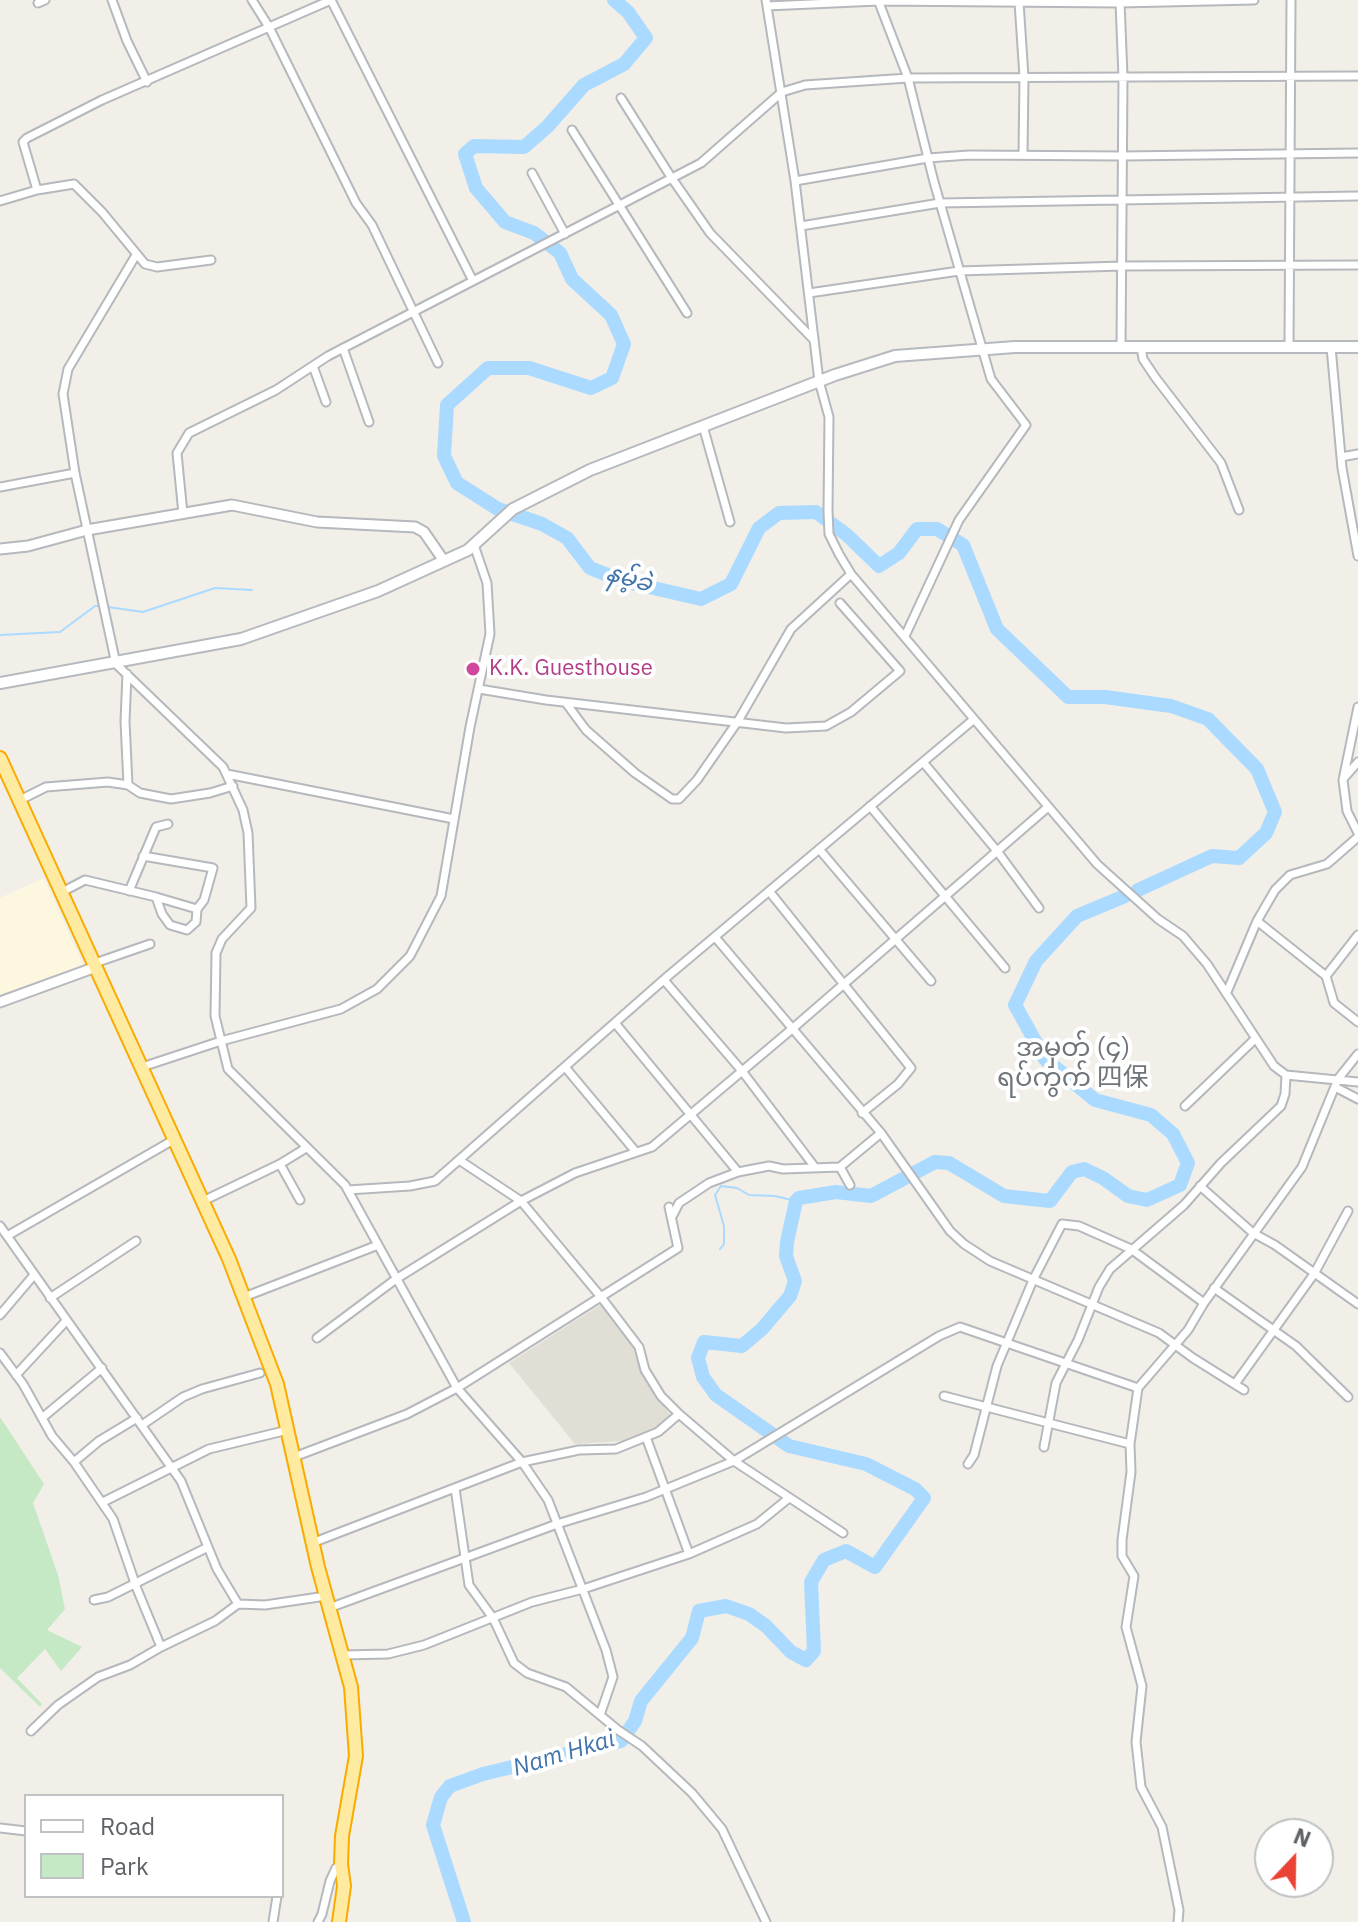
<!DOCTYPE html>
<html>
<head>
<meta charset="utf-8">
<style>
  body { margin:0 }
  #map { position:relative; width:1358px; height:1922px; overflow:hidden; background:#f1efe8; font-family:"IBM Plex Sans",sans-serif }
  canvas { display:block }
  .legend { position:absolute; left:24px; top:1794px; width:260px; height:104px; box-sizing:border-box; background:#fff; border:2px solid #bfc1c3; margin:0; padding:10px 14px; list-style:none; font-size:24px; color:#5f6368 }
  .legend li { display:flex; align-items:center; gap:16px; height:40px }
  .legend b { width:40px; border:2px solid #bfc1c3 }
  .north { position:absolute; left:1254px; top:1818px; width:80px; height:80px; box-sizing:border-box; background:#fff; border:2px solid #bfc1c3; border-radius:50%; rotate:22deg; font-size:22px; font-weight:700; line-height:32px; text-align:center; color:#5f6368 }
  .north::after { content:''; display:block; margin:auto; width:28px; height:36px; background:#ea4335; clip-path:polygon(50% 0,100% 100%,50% 72%,0 100%) }
</style>
</head>
<body>
<div id="map">
<canvas width="1358" height="1922"></canvas>
<ul class="legend">
<li><b style="height:10px;background:#fff"></b>Road</li>
<li><b style="height:22px;background:#c5e8c5"></b>Park</li>
</ul>
<div class="north">N</div>
</div>
<script>
const c = document.querySelector('canvas').getContext('2d');
c.lineJoin = 'round';
function paint(path, color) { c.fillStyle = color; c.fill(path, 'evenodd'); }
const shape = rows => new Path2D(rows.map(r => 'M' + r).join(''));
function trace(path, color, width, dash) { c.strokeStyle = color; c.lineWidth = width; c.lineCap = dash ? 'butt' : 'round'; c.setLineDash(dash || []); c.stroke(path); }
function label(font, color, halo, rows, align = 'center') {
  c.font = font + ' "IBM Plex Sans","Noto Sans SC","Noto Sans Myanmar",sans-serif'; c.lineWidth = 8; c.setLineDash([]); c.textBaseline = 'middle'; c.strokeStyle = halo; c.fillStyle = color; for (const [text, x, y, turn = 0] of rows) {
    c.save(); c.translate(x, y); c.rotate((+turn || 0) * Math.PI / 180); c.textAlign = isNaN(turn) ? turn : align; if (halo) c.strokeText(text, 0, 0); c.fillText(text, 0, 0); c.restore();
  }
}
paint(shape([
  [44,878,83,965,0,996,0,898]
]), '#fef7e0');
paint(shape([
  [603,1303,629,1336,642,1374,670,1415,655,1430,623,1441,575,1444,509,1363]
]), '#e1ded6');
paint(shape([
  [0,1417,44,1484,33,1503,58,1575,65,1609,47,1630,82,1647,61,1671,45,1649,17,1678,42,1704,40,1707,0,1668]
]), '#c5e8c5');
trace(shape([
  [108,607,143,612,215,588,252,590],
  [0,635,60,632,95,606,102,606],
  [720,1249,724,1244,724,1226,715,1195,721,1186,737,1188,749,1195,775,1196,796,1201]
]), '#aadaff', 2);
trace(shape([
  [614,0,628,12,646,38,624,64,584,85,547,127,524,147,474,146,465,154,476,188,505,222,534,233,560,253,572,279,611,315,624,344,612,378,591,388,529,368,488,368,447,405,444,456,457,483,498,509,542,524,567,538,590,568,623,581,701,599,731,584,759,528,779,513,816,512,847,535,879,566,899,553,917,529,937,529,963,545,997,629,1068,697,1105,697,1171,706,1208,719,1257,769,1275,812,1266,833,1239,858,1212,856,1138,890],
  [464,1922,433,1825,441,1797,450,1786,483,1774,621,1741,635,1721,641,1701,692,1638,699,1611,726,1606,749,1614,766,1626,791,1652,806,1660,814,1651,811,1582,824,1560,846,1551,875,1567,924,1498,915,1489,866,1464,789,1446,716,1395,703,1377,698,1358,704,1342,742,1346,762,1329,790,1296,795,1281,786,1256,787,1242,796,1201,799,1198,836,1192,871,1196,935,1162,949,1163,1004,1196,1050,1201,1072,1172,1084,1169,1103,1178,1128,1196,1147,1200,1180,1185,1188,1163,1173,1134,1151,1115,1095,1100,1045,1059,1015,1005,1036,961,1077,916,1125,896]
]), '#aadaff', 14);
const minor = shape([
  [112,0,127,41,147,82],
  [252,0,269,27,356,203,372,225,438,363],
  [331,0,473,281],
  [766,0,795,181,819,381,829,417,828,511,829,534,839,554,851,574,1097,864,1158,919,1183,936,1207,964,1274,1066,1286,1075,1358,1082],
  [878,0,908,78,934,182,991,379,1026,425,959,520,905,636],
  [1019,2,1024,77,1023,155],
  [1120,2,1123,77,1121,347],
  [38,3,45,0],
  [767,6,878,1,1120,3,1254,0],
  [621,98,671,177,710,233,813,339],
  [572,130,687,313],
  [532,173,565,234],
  [795,181,928,158,969,155,1123,156,1358,153],
  [37,190,23,142,27,138,102,100,331,0],
  [0,201,37,190,74,184,102,212,145,264,157,267,211,260],
  [801,226,940,203,1358,196],
  [136,255,68,369,63,394,75,473,116,664,223,767,243,810,248,833,251,908,222,939,216,953,215,1016,228,1069,345,1185,457,1388,522,1462,548,1500,606,1650,613,1677,600,1715],
  [809,293,959,271,1122,266,1358,265],
  [1141,347,1143,359,1155,377,1221,463,1239,510],
  [1289,347,1291,0],
  [1331,347,1342,468,1358,556],
  [343,348,369,422],
  [313,366,326,402],
  [703,426,730,522],
  [1341,457,1358,454],
  [0,487,75,473],
  [183,514,177,453,189,433,276,390,328,356,701,163,782,92,805,85,908,78,1358,76],
  [127,674,125,721,128,785],
  [479,689,546,700,786,728,826,726,851,712,900,671,840,603],
  [566,703,586,730,635,773,672,799,679,799,697,780,738,721,791,629,851,574],
  [1358,707,1343,780,1347,811,1358,833],
  [923,762,997,851,1039,908],
  [227,774,454,819],
  [1344,778,1358,762],
  [18,801,46,787,108,782,128,785,140,793,171,799,210,793,233,786],
  [870,806,1005,968],
  [819,849,931,981],
  [129,891,156,827,168,824],
  [769,891,911,1068,898,1084,862,1113],
  [62,892,85,880,156,897,162,914,170,925,187,930,196,922,197,909,204,900,213,868,143,856],
  [156,897,197,909],
  [1257,921,1326,976,1334,1003,1358,1022],
  [715,937,881,1133,950,1231,964,1244,990,1261,1159,1333,1193,1358,1244,1390],
  [95,963,150,944],
  [1326,976,1358,935],
  [664,980,742,1071,814,1166],
  [1227,992,1257,921,1275,890,1290,875,1327,864,1358,837],
  [615,1023,738,1172],
  [142,1067,221,1041,341,1009,377,989,410,956,441,896,470,727,490,634,487,583,474,545],
  [565,1067,636,1152],
  [1335,1087,1358,1099],
  [1185,1106,1255,1039],
  [459,1160,521,1201,601,1297,639,1347,645,1370,661,1396,679,1414,734,1461,843,1533],
  [280,1164,300,1200],
  [840,1167,850,1185],
  [1200,1186,1253,1233,1275,1245,1358,1304],
  [348,1190,410,1186,435,1181,668,976,973,720],
  [203,1201,280,1164,306,1148],
  [673,1215,679,1203,709,1183,738,1172,769,1166,783,1169,840,1167,881,1133],
  [0,1226,181,1481,217,1569,238,1604],
  [7,1236,175,1139],
  [1214,1288,1296,1346,1348,1397],
  [244,1297,378,1245],
  [50,1298,136,1241],
  [0,1315,34,1275],
  [317,1338,396,1279,521,1201,575,1173,652,1147,792,1029,1048,807],
  [0,1353,23,1384,52,1436,74,1462,113,1519,137,1589,161,1647],
  [16,1375,66,1321],
  [1235,1384,1314,1274,1348,1211],
  [944,1396,1130,1444],
  [42,1418,102,1368],
  [142,1425,183,1397,202,1389,260,1373],
  [646,1437,689,1554],
  [1044,1447,1056,1383,1078,1340,1099,1287,1110,1269,1184,1205,1221,1163,1281,1106,1285,1094,1286,1075],
  [294,1457,407,1414,457,1388,678,1248,669,1207],
  [74,1462,99,1441,137,1418],
  [968,1464,974,1455,997,1366,1033,1280,1062,1224,1079,1226,1131,1249,1204,1303],
  [455,1488,469,1585,493,1618,514,1663,527,1673,566,1687,618,1730,642,1746,692,1793,722,1829,766,1922],
  [103,1502,209,1449,288,1430],
  [312,1543,522,1462,579,1450,616,1449,658,1432,679,1414],
  [94,1600,108,1597,208,1547],
  [329,1608,557,1524,646,1497,734,1461,939,1336,960,1327,1138,1388],
  [342,1655,388,1654,424,1645,532,1602,583,1589,689,1554,757,1524,789,1498],
  [31,1731,58,1705,98,1677,130,1665,161,1647,215,1621,238,1604,265,1605,326,1596],
  [0,1828,26,1831],
  [273,1922,277,1896],
  [318,1922,322,1914,330,1881,336,1868,341,1864],
  [1178,1922,1179,1910,1162,1827,1141,1787,1136,1742,1142,1686,1126,1627,1134,1576,1122,1556,1122,1540,1131,1472,1130,1444,1138,1388,1188,1330,1204,1303,1302,1167,1338,1079,1358,1054]
]);
const tertiary = shape([
  [0,549,28,546,87,530,232,505,317,522,415,527,424,532,444,561],
  [0,1002,96,967]
]);
const secondary = shape([
  [0,683,241,639,378,591,468,550,513,509,590,470,835,375,895,356,1015,347,1358,347]
]);
const trunk = shape([
  [0,758,229,1259,277,1384,318,1567,351,1687,356,1756,342,1836,341,1864,344,1886,339,1922]
]);
trace(minor, '#b5b8bc', 11);
trace(tertiary, '#b5b8bc', 13);
trace(secondary, '#b6babf', 14);
trace(trunk, '#f9ab00', 16);
trace(minor, '#fff', 7);
trace(tertiary, '#fff', 9);
trace(secondary, '#fff', 10);
trace(trunk, '#feeaa1', 12);
for (const [x, y, r, color] of [
  [473,669,8,"#d1479c"]
]) { const dot = new Path2D(); dot.arc(x, y, r, 0, 2 * Math.PI); c.fillStyle = color; c.fill(dot); trace(dot, '#fff', 3); }
label('22px', '#b23c85', '#fff', [
  ["K.K. Guesthouse",489,669]
], 'left');
label('italic 24px', '#4174aa', '#fff', [
  ["နမ့်ခဲ",629,579,16],
  ["Nam Hkai",564,1754,-17]
]);
label('26px', '#70757a', '#fff', [
  ["အမှတ် (၄)",1073,1048],
  ["ရပ်ကွက် 四保",1073,1078]
]);
</script>
</body>
</html>
